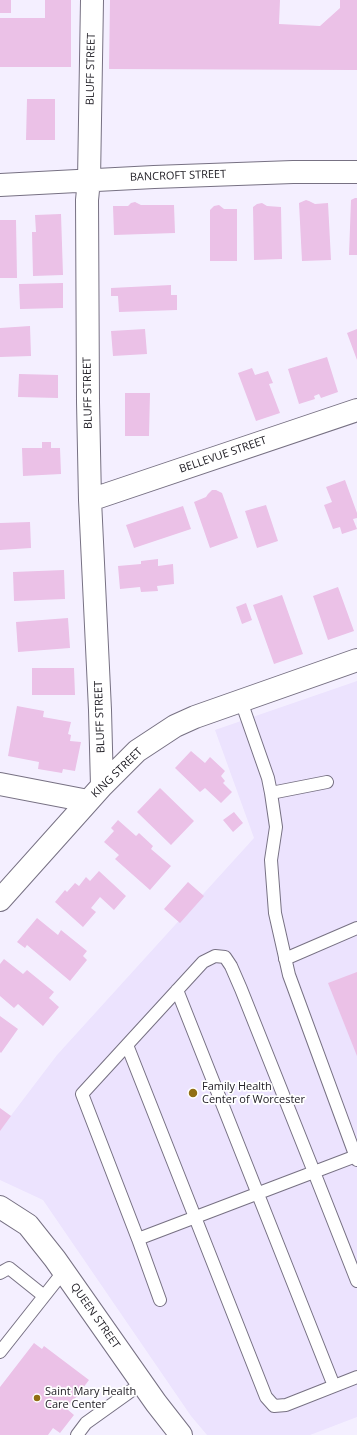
<!DOCTYPE html>
<html>
<head>
<meta charset="utf-8">
<style>
  body { margin:0 }
  canvas { display:block; background:#f4efff }
</style>
</head>
<body>
<canvas width="357" height="1435"></canvas>
<script>
const c = document.querySelector('canvas').getContext('2d');
c.lineJoin = 'round';
function paint(path, color) { c.fillStyle = color; c.fill(path, 'evenodd'); }
const shape = rows => new Path2D(rows.map(r => 'M' + r).join(''));
function trace(path, color, width, dash) { c.strokeStyle = color; c.lineWidth = width; c.lineCap = dash ? 'butt' : 'round'; c.setLineDash(dash || []); c.stroke(path); }
function label(font, color, halo, rows, align = 'center') {
  c.font = font + ' "Open Sans",sans-serif'; c.lineWidth = 3.5; c.setLineDash([]); c.textBaseline = 'middle'; c.strokeStyle = halo; c.fillStyle = color; for (const [text, x, y, turn = 0] of rows) {
    c.save(); c.translate(x, y); c.rotate((+turn || 0) * Math.PI / 180); c.textAlign = isNaN(turn) ? turn : align; if (halo) c.strokeText(text, 0, 0); c.fillText(text, 0, 0); c.restore();
  }
}
paint(shape([
  [357,681,357,1417,310,1435,207,1435,191,1416,43,1200,0,1180,0,1130,57,1055,254,838,215,730]
]), '#ece3fe');
paint(shape([
  [0,0,11,0,11,13,0,13],
  [45,0,71,0,71,67,0,67,0,18,45,18],
  [110,0,280,0,279,24,320,26,340,8,340,0,357,0,357,70,109,69],
  [27,99,55,99,55,140,26,140],
  [355,198,357,198,357,255,349,255,351,200],
  [306,200,309,201,315,204,328,203,331,260,302,261,299,203],
  [135,202,141,205,174,205,175,233,114,235,113,206,128,206,131,203],
  [262,203,267,206,281,207,282,259,254,260,253,207,257,204],
  [219,205,224,209,237,209,237,261,210,261,210,210,214,206],
  [61,214,63,275,33,276,32,232,36,232,35,215],
  [0,220,16,220,17,278,0,278],
  [63,283,63,308,20,309,19,284],
  [171,285,171,295,177,295,177,310,119,312,118,296,111,296,111,288],
  [30,326,31,356,0,357,0,328],
  [145,329,147,354,113,356,111,331],
  [357,329,357,360,347,333],
  [327,357,338,392,321,398,319,394,314,396,315,399,299,404,288,369],
  [252,368,255,375,268,371,273,383,269,384,280,413,256,421,238,373],
  [19,374,58,375,58,398,18,397],
  [125,393,150,393,149,436,125,436],
  [42,442,51,442,51,448,60,448,61,474,23,476,22,448,42,448],
  [345,480,357,513,357,518,353,519,357,529,342,534,340,527,333,529,324,505,332,502,326,487],
  [212,490,216,490,222,493,238,538,210,548,194,502,206,497,208,494],
  [266,505,278,541,257,548,245,511],
  [183,506,191,529,134,548,126,525],
  [30,522,31,548,0,550,0,523],
  [158,559,158,566,173,564,174,584,157,586,158,591,141,592,140,587,120,589,118,566,141,564,141,561],
  [64,570,65,599,14,601,13,572],
  [338,587,354,631,328,640,313,596],
  [282,595,303,654,274,664,253,605],
  [246,603,252,620,242,624,236,607],
  [68,618,70,648,18,652,16,622],
  [32,668,74,668,75,695,32,695],
  [17,706,44,711,43,717,71,722,68,734,71,735,70,741,81,742,75,771,63,769,62,773,38,769,39,762,8,756],
  [191,751,205,763,210,757,225,771,221,776,225,781,223,783,232,792,221,803,205,788,200,792,175,768],
  [160,788,194,821,171,845,137,812],
  [234,812,243,823,233,832,223,820],
  [118,820,136,836,139,833,153,846,151,849,171,866,150,890,115,859,119,855,104,842,114,831,111,828],
  [99,871,126,896,114,910,100,897,91,908,96,912,83,927,55,902,65,890,67,892,75,883,79,886,86,877,90,881],
  [188,882,204,896,180,923,164,909],
  [37,918,58,935,61,930,87,951,83,956,87,960,70,981,27,945,25,948,17,942],
  [4,959,23,974,27,970,54,992,49,998,59,1007,43,1026,18,1004,14,1008,0,996,0,964],
  [357,972,357,1056,328,983],
  [0,1016,18,1029,1,1053,0,1052],
  [0,1108,11,1116,0,1131],
  [34,1343,42,1349,44,1346,89,1380,67,1409,74,1415,60,1433,53,1428,48,1435,0,1435,0,1387]
]), '#ebc1e7');
const lane = shape([
  [241,701,268,778,271,793,276,827,271,860,275,913,289,975,357,1160],
  [271,793,327,782],
  [285,959,357,928],
  [177,990,334,1386],
  [127,1045,266,1397,274,1406,286,1405,357,1377],
  [357,1156,356,1156,314,1172,138,1239,82,1094,203,962,215,956,225,957,231,966,241,989,314,1172,357,1281],
  [138,1239,160,1300],
  [0,1273,9,1268,44,1296],
  [0,1352,64,1271],
  [77,1435,86,1423,142,1383]
]);
const street = shape([
  [92,0,89,180,87,200,88,402,90,500,100,710,102,786],
  [0,185,154,177,293,172,357,172],
  [90,500,357,410],
  [0,784,88,801],
  [0,900,102,786,137,751,175,726,195,717,357,660],
  [0,1207,28,1225,55,1259,156,1403,181,1435]
]);
trace(lane, '#777183', 14);
trace(street, '#777183', 24);
trace(lane, '#fff', 12);
trace(street, '#fff', 22);
for (const [x, y, r, color] of [
  [193,1093,5,"#916e14"],
  [37,1398,4,"#916e14"]
]) { const dot = new Path2D(); dot.arc(x, y, r, 0, 2 * Math.PI); c.fillStyle = color; c.fill(dot); trace(dot, '#fff', 1.5); }
label('11px', '#232128', '#fff', [
  ["BLUFF STREET",91,69,-89],
  ["BANCROFT STREET",178,176,-2],
  ["BLUFF STREET",88,393,-91],
  ["BELLEVUE STREET",223,455,-19],
  ["BLUFF STREET",100,717,-92],
  ["KING STREET",117,773,-44],
  ["QUEEN STREET",95,1316,55]
]);
label('11px', '#232128', '#fff', [
  ["Family Health",202,1087],
  ["Center of Worcester",202,1100],
  ["Saint Mary Health",45,1392],
  ["Care Center",45,1405]
], 'left');
</script>
</body>
</html>
